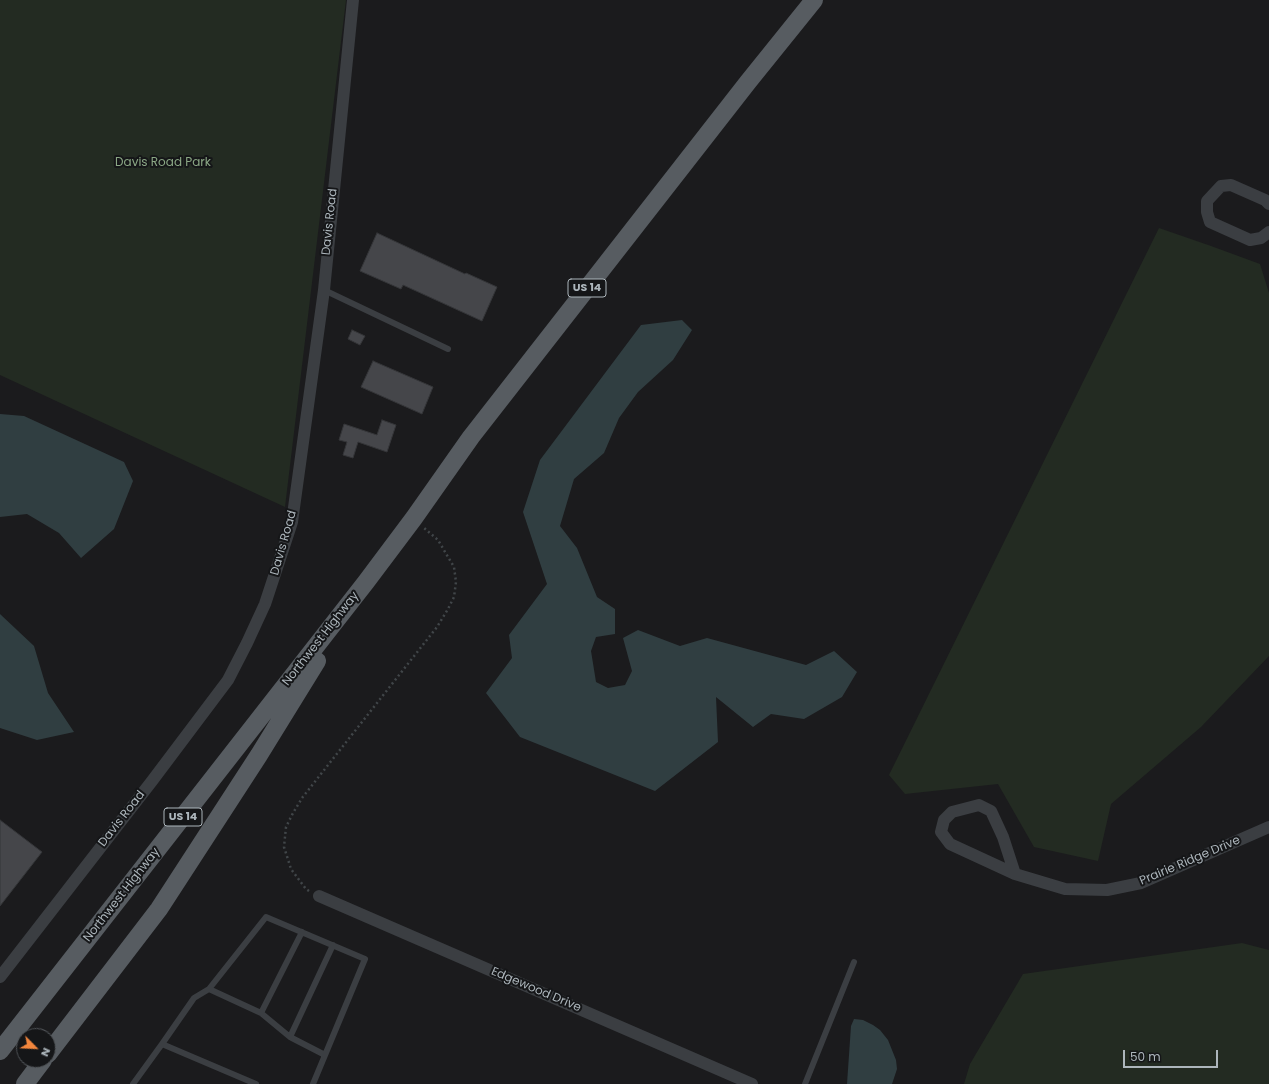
<!DOCTYPE html>
<html>
<head>
<meta charset="utf-8">
<style>
  body { margin:0 }
  #map { position:relative; width:1269px; height:1084px; overflow:hidden; background:#1b1b1d; font-family:Poppins,sans-serif }
  canvas { display:block }
  .north { position:absolute; left:16px; top:1028px; width:40px; height:40px; box-sizing:border-box; background:#151618; border:1px solid #52565a; border-radius:50%; rotate:114deg; font-size:11px; font-weight:700; line-height:16px; text-align:center; color:#adb6bc }
  .north::after { content:''; display:block; margin:auto; width:14px; height:18px; background:#f2863d; clip-path:polygon(50% 0,100% 100%,50% 72%,0 100%) }
  .scale { position:absolute; left:1123px; top:1050px; width:95px; height:18px; box-sizing:border-box; border:2px solid #adb6bc; border-top:0; padding-left:5px; font-size:12px; line-height:14px; white-space:nowrap; color:#adb6bc; -webkit-text-stroke:3px #151618; paint-order:stroke }
</style>
</head>
<body>
<div id="map">
<canvas width="1269" height="1084"></canvas>
<div class="north">N</div>
<div class="scale">50 m</div>
</div>
<script>
const c = document.querySelector('canvas').getContext('2d');
c.lineJoin = 'round';
function paint(path, color) { c.fillStyle = color; c.fill(path, 'evenodd'); }
const shape = rows => new Path2D(rows.map(r => 'M' + r).join(''));
function trace(path, color, width, dash) { c.strokeStyle = color; c.lineWidth = width; c.lineCap = dash ? 'butt' : 'round'; c.setLineDash(dash || []); c.stroke(path); }
function label(font, color, halo, rows, align = 'center') {
  c.font = font + ' Poppins,sans-serif'; c.lineWidth = 4; c.setLineDash([]); c.textBaseline = 'middle'; c.strokeStyle = halo; c.fillStyle = color; for (const [text, x, y, turn = 0] of rows) {
    c.save(); c.translate(x, y); c.rotate((+turn || 0) * Math.PI / 180); c.textAlign = isNaN(turn) ? turn : align; if (halo) c.strokeText(text, 0, 0); c.fillText(text, 0, 0); c.restore();
  }
}
paint(shape([
  [0,0,346,0,285,507,0,375],
  [1159,228,1211,246,1260,264,1269,293,1269,656,1201,727,1111,804,1098,861,1034,847,998,784,905,794,889,775],
  [1242,943,1269,950,1269,1084,964,1084,970,1064,1023,974]
]), '#232b22');
paint(shape([
  [682,320,692,330,673,360,638,392,619,418,604,453,574,479,560,526,577,548,597,597,615,609,615,634,596,637,591,651,596,682,608,688,625,685,632,671,623,638,638,630,680,646,707,638,806,665,834,651,857,672,842,697,804,719,771,714,753,727,716,697,718,742,655,791,520,737,486,693,512,658,509,635,547,584,523,512,540,460,641,325],
  [0,414,24,416,124,462,133,481,114,529,81,558,59,533,27,514,0,517],
  [0,614,34,646,48,693,74,732,37,740,0,728],
  [854,1019,863,1020,873,1025,880,1030,888,1040,896,1060,897,1069,892,1084,847,1084,851,1026]
]), '#303e41');
const building = shape([
  [377,233,465,274,466,273,497,287,482,321,403,285,401,289,360,271,377,233],
  [352,330,365,336,360,345,348,339,352,330],
  [373,361,433,387,422,414,361,387,373,361],
  [382,420,396,425,387,452,358,442,353,458,343,455,347,442,339,440,344,424,377,435,382,420],
  [0,820,42,852,0,906,0,820]
]);
paint(building, '#45464a');
trace(building, '#353639', 1);
trace(shape([
  [309,891,306,889,291,869,284,847,286,827,293,813,302,798,437,627,448,609,454,597,456,582,454,567,438,540,424,528]
]), '#414649', 2.5, [2, 3]);
trace(shape([
  [324,290,448,349],
  [209,989,261,1013,290,1037],
  [261,1013,302,932],
  [162,1044,194,998,209,989,266,917,365,959,313,1084],
  [325,1055,290,1037,333,945],
  [133,1084,162,1044,256,1084],
  [805,1084,854,962]
]), '#3b3e42', 6);
trace(shape([
  [1269,204,1265,200,1231,185,1221,186,1207,201,1207,212,1210,222,1250,240,1261,238,1269,232],
  [1015,874,1003,837,991,811,979,805,952,812,944,820,941,832,950,844,1015,874,1065,889,1107,890,1141,883,1269,827],
  [319,896,752,1084],
  [0,977,152,781,228,680,247,643,265,604,292,522,324,290,353,0]
]), '#3b3e42', 12);
trace(shape([
  [0,1051,366,582,414,518,471,437,748,82,814,0],
  [48,1054,159,909,259,755,317,661],
  [25,1084,43,1060]
]), '#575c61', 18);
for (const [x, y, w] of [
  [587,288,38],
  [183,817,38]
]) { const box = new Path2D(); box.roundRect(x - w / 2, y - 9, w, 18, 3); c.fillStyle = '#151618'; c.fill(box); trace(box, '#adb6bc', 1); }
label('bold 11px', '#adb6bc', null, [
  ["US 14",587,288],
  ["US 14",183,817]
]);
label('12px', '#8ba785', '#151618', [
  ["Davis Road Park",163,163]
]);
label('12px', '#adb6bc', '#151618', [
  ["Davis Road",330,222,-84],
  ["Davis Road",284,543,-74],
  ["Northwest Highway",321,639,-52],
  ["Davis Road",122,819,-52],
  ["Prairie Ridge Drive",1190,861,-23],
  ["Northwest Highway",122,895,-52],
  ["Edgewood Drive",536,990,23]
]);
</script>
</body>
</html>
